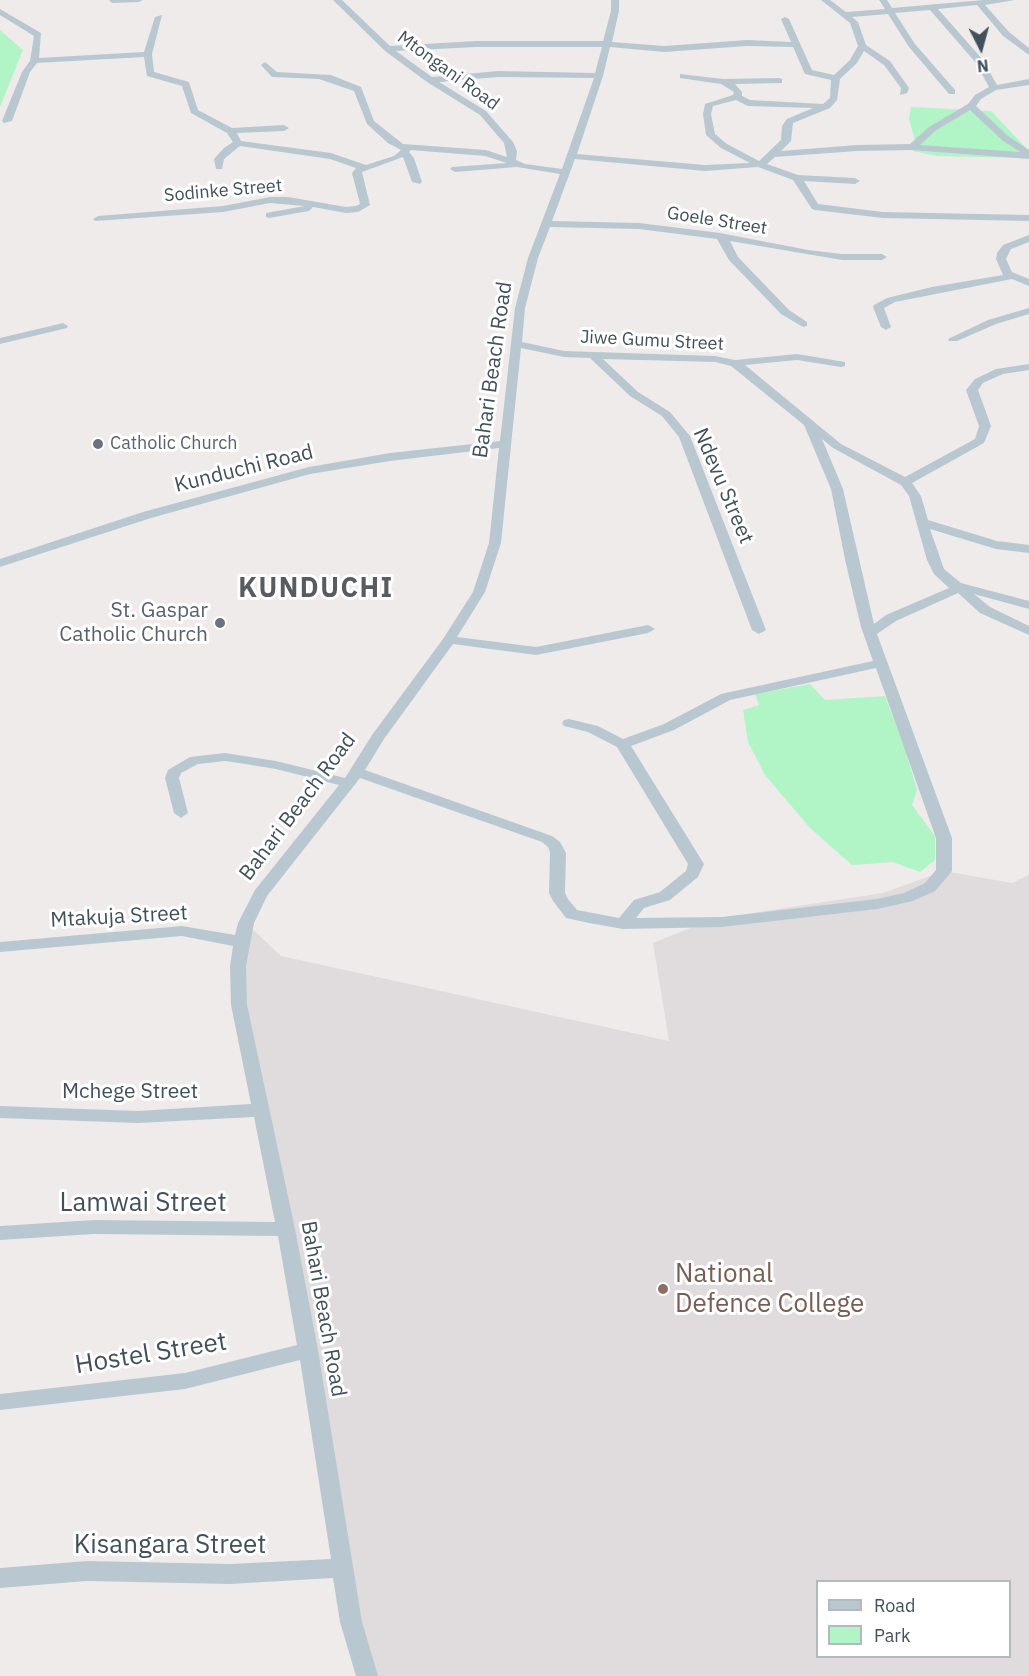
<!DOCTYPE html>
<html>
<head>
<meta charset="utf-8">
<style>
  body { margin:0 }
  #map { position:relative; width:1029px; height:1676px; overflow:hidden; background:#efebeb; font-family:"IBM Plex Sans",sans-serif }
  canvas { display:block }
  .legend { position:absolute; left:816px; top:1580px; width:195px; height:78px; box-sizing:border-box; background:#fff; border:2px solid #b3b9bd; margin:0; padding:8px 10px; list-style:none; font-size:18px; color:#41515b }
  .legend li { display:flex; align-items:center; gap:12px; height:30px }
  .legend b { width:30px; border:2px solid #b3b9bd }
  .north { position:absolute; left:951px; top:18px; width:60px; height:60px; -webkit-text-stroke:4px #fff; paint-order:stroke; rotate:174deg; font-size:16px; font-weight:700; line-height:24px; text-align:center; color:#41515b }
  .north::after { content:''; display:block; margin:auto; width:21px; height:27px; background:#41515b; clip-path:polygon(50% 0,100% 100%,50% 72%,0 100%) }
</style>
</head>
<body>
<div id="map">
<canvas width="1029" height="1676"></canvas>
<ul class="legend">
<li><b style="height:8px;background:#b9c8d0"></b>Road</li>
<li><b style="height:16px;background:#b1f4c6"></b>Park</li>
</ul>
<div class="north">N</div>
</div>
<script>
const c = document.querySelector('canvas').getContext('2d');
c.lineJoin = 'round';
function paint(path, color) { c.fillStyle = color; c.fill(path, 'evenodd'); }
const shape = rows => new Path2D(rows.map(r => 'M' + r).join(''));
function trace(path, color, width, dash) { c.strokeStyle = color; c.lineWidth = width; c.lineCap = dash ? 'butt' : 'round'; c.setLineDash(dash || []); c.stroke(path); }
function label(font, color, halo, rows, align = 'center') {
  c.font = font + ' "IBM Plex Sans",sans-serif'; c.lineWidth = 6; c.setLineDash([]); c.textBaseline = 'middle'; c.strokeStyle = halo; c.fillStyle = color; for (const [text, x, y, turn = 0] of rows) {
    c.save(); c.translate(x, y); c.rotate((+turn || 0) * Math.PI / 180); c.textAlign = isNaN(turn) ? turn : align; if (halo) c.strokeText(text, 0, 0); c.fillText(text, 0, 0); c.restore();
  }
}
paint(shape([
  [944,871,1012,883,1029,875,1029,1676,367,1676,239,1005,246,923,281,956,669,1041,653,943,713,919,883,893],
  [818,1582,1010,1582,1010,1656,818,1656]
]), '#e0dbdd');
paint(shape([
  [0,30,23,50,0,107],
  [911,107,991,111,1029,151,1029,158,937,156,913,151,916,144,909,119],
  [810,684,825,700,885,696,906,752,917,790,912,805,935,836,935,860,920,872,893,862,852,865,810,828,765,775,748,742,743,710,759,705,755,694]
]), '#b1f4c6');
paint(shape([
  [109,0,143,0,139,2,112,3,109,0],
  [333,0,342,0,390,46,476,41,603,41,611,11,611,0,619,0,619,11,612,42,664,46,747,40,791,42,781,19,785,17,789,19,812,70,834,75,850,60,858,46,850,23,821,0,830,0,846,12,885,9,879,0,887,0,892,8,984,0,1015,0,985,5,1009,32,1029,48,1029,55,1003,36,977,5,938,9,983,60,997,85,1029,79,1029,85,996,90,981,99,976,106,1008,136,1029,150,1029,159,912,150,857,151,775,157,767,164,798,175,855,178,860,181,855,184,804,181,818,204,883,212,1029,215,1029,221,883,218,815,210,812,209,793,180,758,167,705,171,575,159,552,221,639,223,720,233,808,250,842,254,882,254,887,257,882,260,842,260,730,241,738,257,789,310,807,322,807,326,803,327,781,314,729,260,717,239,639,229,550,227,538,258,525,308,522,342,564,351,715,356,735,360,797,354,845,362,845,366,841,367,797,360,745,365,841,444,905,477,975,439,979,426,966,390,975,379,996,369,1029,364,1029,370,1003,374,983,383,978,390,991,426,984,443,912,483,921,496,928,520,997,541,1029,545,1029,553,996,549,930,529,944,569,961,583,1029,601,1029,609,974,594,990,607,1029,626,1029,635,980,613,958,593,896,621,877,634,952,838,952,871,935,891,913,901,877,909,722,927,623,929,589,923,566,918,553,901,549,893,550,853,548,847,542,842,360,778,267,896,254,923,246,966,247,1005,295,1229,318,1350,362,1622,378,1676,356,1676,340,1622,333,1578,230,1584,87,1581,0,1588,0,1568,87,1561,230,1564,331,1559,300,1360,185,1389,0,1410,0,1394,185,1373,297,1345,278,1236,94,1234,0,1240,0,1226,94,1220,275,1222,254,1117,138,1123,0,1118,0,1106,138,1111,251,1104,231,1005,230,966,233,946,182,936,0,952,0,942,182,926,235,935,238,923,255,890,339,785,276,769,245,764,225,761,198,764,181,773,179,778,188,813,181,818,174,813,165,778,168,770,190,757,225,753,276,761,345,778,372,735,443,639,473,592,489,543,499,448,390,461,310,474,151,518,0,567,0,559,143,512,309,467,390,453,500,441,515,308,528,258,560,174,517,167,455,172,450,169,452,167,507,163,485,156,411,150,409,152,414,158,422,182,420,184,412,182,403,157,362,172,370,205,358,212,346,213,313,207,309,211,269,218,266,217,266,213,305,206,270,203,223,212,95,221,93,219,98,216,223,206,270,197,288,197,346,207,356,206,360,204,352,173,356,168,330,159,240,146,224,159,222,169,216,169,214,159,224,148,233,142,227,133,191,113,182,86,147,76,144,57,37,63,30,72,12,121,4,123,2,121,22,72,30,61,34,36,0,15,0,9,41,33,39,58,144,52,155,17,162,15,152,54,154,72,189,82,198,110,232,128,284,125,289,128,284,131,237,133,241,141,331,153,366,165,394,156,401,150,388,143,367,124,354,91,319,79,272,77,261,65,265,62,277,72,331,75,361,87,374,121,403,144,486,150,507,157,504,143,480,115,427,82,385,51,333,0],
  [930,10,976,63,989,87,975,95,968,104,929,127,910,144,857,145,781,151,791,141,793,123,830,108,837,100,840,79,857,63,864,51,884,65,901,88,900,95,907,93,909,88,890,61,866,45,858,22,852,17,888,14,909,47,949,94,955,94,955,90,915,44,895,13,930,10],
  [747,46,793,47,805,74,831,80,830,98,823,104,750,100,742,96,742,92,735,84,782,83,782,79,779,78,723,79,680,74,680,78,721,84,734,92,733,95,705,104,703,114,706,135,721,148,750,163,705,165,577,154,603,76,610,47,664,52,747,46],
  [476,47,602,47,595,73,498,71,432,77,396,51,476,47],
  [498,77,594,78,562,169,525,164,516,160,517,151,513,142,486,111,439,82,498,77],
  [736,100,748,106,813,108,787,119,782,126,781,140,759,161,727,144,715,134,711,114,713,106,736,100],
  [970,110,1002,140,1020,152,920,145,935,131,970,110],
  [521,348,564,357,590,358,630,396,662,416,679,437,752,630,759,634,766,630,690,436,670,412,638,392,603,359,715,362,731,366,804,425,831,489,846,564,861,627,873,661,721,694,664,724,623,739,598,726,569,719,564,720,562,723,564,726,588,732,617,747,688,864,686,871,660,892,634,900,619,918,577,910,568,899,565,893,566,853,560,842,552,836,365,770,384,739,453,644,536,655,648,633,655,629,648,625,536,647,457,637,485,592,501,543,521,348],
  [822,439,833,448,901,485,909,496,927,560,934,574,949,588,886,615,874,624,843,489,822,439],
  [876,668,936,838,936,870,925,883,904,893,877,899,722,917,636,918,644,908,670,900,698,877,704,864,631,746,674,730,730,700,876,668],
  [1029,235,1029,242,1011,249,1006,259,1012,272,1029,279,1029,286,1012,279,895,302,884,308,891,327,886,330,881,327,873,307,874,305,887,298,932,287,1003,275,996,259,997,253,1003,245,1029,235],
  [1029,308,1029,314,996,324,957,341,949,341,948,339,988,320,1029,308],
  [63,323,68,326,67,328,0,344,0,338,63,323]
]), '#b9c8d0');
for (const [x, y, r, color] of [
  [98,444,6,"#6b7280"],
  [220,623,6,"#6b7280"],
  [663,1289,6,"#8d6e63"]
]) { const dot = new Path2D(); dot.arc(x, y, r, 0, 2 * Math.PI); c.fillStyle = color; c.fill(dot); trace(dot, '#fff', 2); }
label('18px', '#41515b', '#fff', [
  ["Mtongani Road",448,71,36],
  ["Sodinke Street",223,191,-5],
  ["Goele Street",717,221,9],
  ["Jiwe Gumu Street",652,341,3]
]);
label('18px', '#5b616d', '#fff', [
  ["Catholic Church",110,444]
], 'left');
label('21px', '#41515b', '#fff', [
  ["Bahari Beach Road",493,370,-82],
  ["Kunduchi Road",244,469,-14],
  ["Ndevu Street",723,486,67],
  ["Bahari Beach Road",298,807,-53],
  ["Mtakuja Street",119,917,-3],
  ["Mchege Street",130,1092],
  ["Bahari Beach Road",323,1309,80]
]);
label('21px', '#5b616d', '#fff', [
  ["St. Gaspar",208,611],
  ["Catholic Church",208,635]
], 'right');
label('26px', '#41515b', '#fff', [
  ["Lamwai Street",143,1203],
  ["Hostel Street",151,1354,-9],
  ["Kisangara Street",170,1545]
]);
label('26px', '#785e54', '#fff', [
  ["National",675,1274],
  ["Defence College",675,1304]
], 'left');
c.letterSpacing = '1.5px';
label('bold 27px', '#575c61', '#fff', [
  ["KUNDUCHI",316,589]
]);
c.letterSpacing = '0px';
</script>
</body>
</html>
